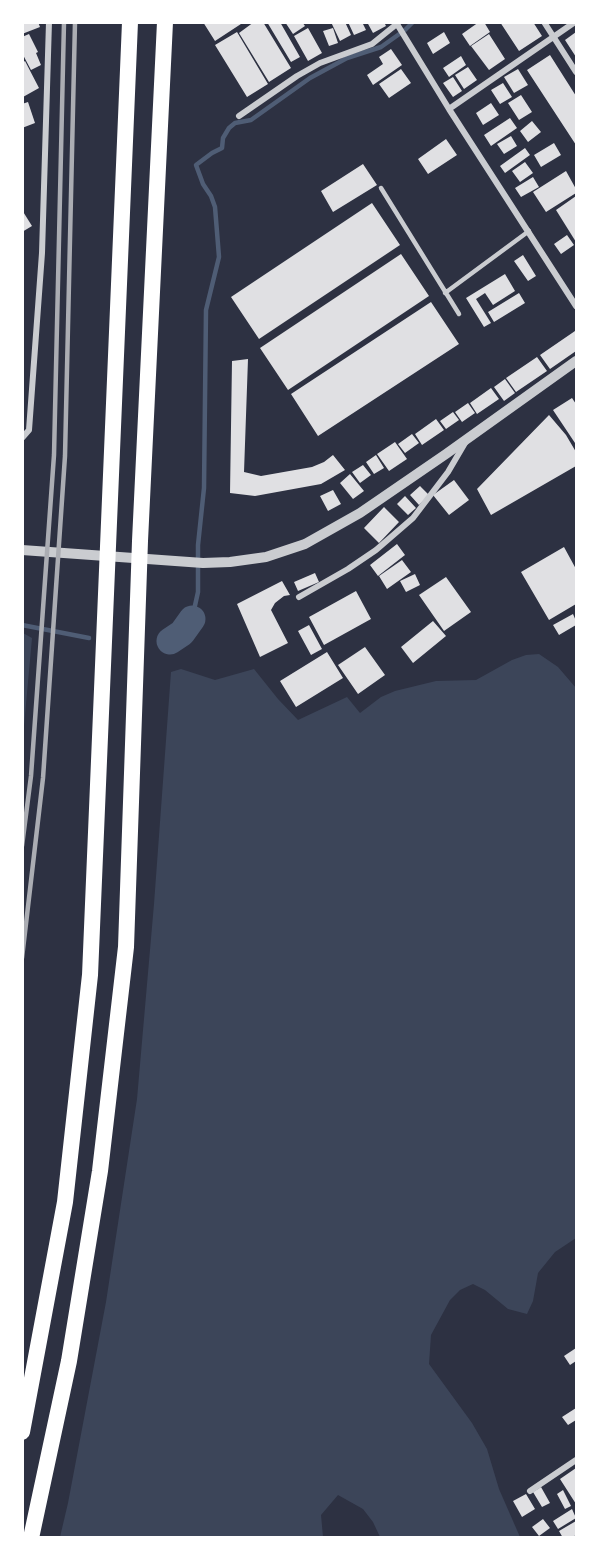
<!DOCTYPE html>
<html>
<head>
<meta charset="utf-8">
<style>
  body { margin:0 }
  #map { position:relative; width:599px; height:1560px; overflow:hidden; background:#2d3142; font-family:"Exo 2",sans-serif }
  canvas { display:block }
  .frame { position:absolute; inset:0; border:24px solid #fff; pointer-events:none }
</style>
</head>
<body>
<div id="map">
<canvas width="599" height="1560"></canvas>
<div class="frame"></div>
</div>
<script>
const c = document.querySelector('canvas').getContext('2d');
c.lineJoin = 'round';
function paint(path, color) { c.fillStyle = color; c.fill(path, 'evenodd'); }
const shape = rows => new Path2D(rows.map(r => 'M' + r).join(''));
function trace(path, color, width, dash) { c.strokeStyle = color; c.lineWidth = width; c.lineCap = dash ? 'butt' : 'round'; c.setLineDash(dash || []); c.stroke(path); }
paint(shape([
  [23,633,32,638,23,737],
  [539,654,558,667,576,688,576,1238,555,1252,538,1273,533,1301,527,1314,508,1309,485,1290,473,1284,460,1290,450,1300,431,1335,429,1364,472,1423,487,1449,499,1489,520,1537,380,1537,373,1522,363,1509,338,1495,321,1515,323,1537,60,1537,68,1503,106,1302,137,1099,154,904,171,672,181,669,215,680,254,669,278,699,298,720,347,697,360,713,381,697,395,691,436,681,476,680,512,660,526,655]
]), '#3c4559');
trace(shape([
  [192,619,198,592,198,545,204,488,206,310,219,257,215,207,211,196,203,184,196,165,212,153,222,148,223,138,229,128,235,123,251,120,310,78,347,58,381,47,405,30,413,22],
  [22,625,89,638]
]), '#4f5d75', 4.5);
trace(shape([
  [170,641,182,633,192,619]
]), '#4f5d75', 27);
paint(shape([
  [22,22,38,22,40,27,22,34],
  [203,22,244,22,215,41],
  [254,22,263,22,291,68,269,82,239,33],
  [267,22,280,22,300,57,291,62],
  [285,22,302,22,305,26,293,34],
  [331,22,345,22,351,35,340,41],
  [348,22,362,22,366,30,354,35],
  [367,22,384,22,386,26,373,33],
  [479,22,484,22,490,32,470,46,462,34],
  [500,22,533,22,542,36,519,51],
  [308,28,322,53,308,61,294,36],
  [333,28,338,43,329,46,323,31],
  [237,32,268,84,247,97,215,45],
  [444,32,450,43,433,54,427,43],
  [576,32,576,57,565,40],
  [29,34,38,52,36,53,41,65,31,70,22,53,22,37],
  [489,34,505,59,489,70,471,46],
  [391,49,402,65,373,85,367,75,383,64,379,57],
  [550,55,576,96,576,145,527,70],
  [461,56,466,65,449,77,443,68],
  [25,61,39,88,23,97,22,63],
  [468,67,477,80,464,89,455,75],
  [401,69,411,83,389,98,379,84],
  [518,69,528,85,514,93,504,77],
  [453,77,462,91,453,97,443,83],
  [503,83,512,97,500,104,491,90],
  [521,95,532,112,519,120,508,103],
  [28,102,35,123,22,128,22,104],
  [491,103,499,115,483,125,476,113],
  [510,118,517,128,491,146,484,135],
  [532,121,541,132,528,142,520,131],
  [511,136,517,146,504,154,497,144],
  [446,139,457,155,428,174,418,159],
  [554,143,561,155,541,167,534,155],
  [525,148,530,155,505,173,500,166],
  [525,162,533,173,520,182,512,171],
  [363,164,377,185,333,212,321,191],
  [566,171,576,189,576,193,546,212,533,192],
  [533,177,539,187,521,197,515,188],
  [576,196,576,242,556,210],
  [372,203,400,245,259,339,231,297],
  [22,210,32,226,22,232],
  [567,235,574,245,561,254,554,244],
  [401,254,429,296,288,390,260,348],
  [523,255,536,276,528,281,514,261],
  [505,274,515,291,493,305,485,293,476,299,491,323,484,327,466,298],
  [519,293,525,303,494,322,488,312],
  [431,302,459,344,318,436,291,394],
  [575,331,576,333,576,351,550,369,540,355],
  [537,357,547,371,516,392,506,378],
  [248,359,244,472,261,476,312,467,324,462,333,455,345,470,321,484,255,496,230,493,232,361],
  [505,379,515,393,504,401,494,387],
  [491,388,499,399,477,414,470,403],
  [572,398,576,404,576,442,575,443,553,410],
  [468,403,475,413,462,422,455,412],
  [453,412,459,420,446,429,440,421],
  [549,415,566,435,576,452,576,466,491,515,477,489],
  [436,419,444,430,422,445,415,434],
  [412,434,419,443,405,453,398,444],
  [395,442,407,459,389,471,377,454],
  [376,455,384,468,374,474,366,462],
  [363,465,371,475,360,483,352,472],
  [350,474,364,491,353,499,340,483],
  [454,480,469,500,449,515,433,495],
  [420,486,429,495,419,505,410,495],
  [333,490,341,504,328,511,320,496],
  [405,496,416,508,408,515,397,504],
  [384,507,399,522,379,543,364,528],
  [397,544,405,555,378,576,370,565],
  [564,547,576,569,576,604,549,620,521,572],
  [402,560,411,572,387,589,379,576],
  [315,573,319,582,298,591,294,582],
  [415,574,420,585,406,592,400,581],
  [446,577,471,612,444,631,419,595],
  [282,581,290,595,284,596,275,603,271,610,288,643,260,657,237,604],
  [356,591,371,619,324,645,309,617],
  [573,614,576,621,576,625,559,635,553,625],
  [433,621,446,636,413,663,401,647],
  [309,625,322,649,311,655,298,631],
  [365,647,385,675,358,694,338,665],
  [327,652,343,678,296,707,280,681],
  [576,1348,576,1361,570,1365,564,1356],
  [576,1408,576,1420,568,1425,562,1417],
  [576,1468,576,1504,560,1479],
  [541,1487,550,1503,542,1507,533,1492],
  [563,1490,571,1506,565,1509,557,1494],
  [526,1494,535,1509,522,1517,513,1501],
  [572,1509,576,1518,558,1529,553,1521],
  [543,1519,550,1528,539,1536,532,1527],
  [576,1521,576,1535,571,1538,563,1538,559,1531]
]), '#e0e0e3');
trace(shape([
  [381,188,459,314],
  [445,293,529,231]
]), '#caccd0', 4.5);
trace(shape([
  [544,22,576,72],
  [397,24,449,109,576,306],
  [449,109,575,22],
  [239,116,297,76,320,63,372,44,398,23],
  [22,438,29,430,42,253,49,22],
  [299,597,348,569,376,550,413,518,448,472,465,443],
  [530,1491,576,1460]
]), '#caccd0', 6);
trace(shape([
  [22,550,203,563,230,562,266,557,305,544,360,513,446,454,576,361]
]), '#caccd0', 10);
trace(shape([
  [22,1432,65,1202,90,975,130,22],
  [31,1538,69,1361,100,1171,126,947,140,541,165,22]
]), '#fff', 16);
trace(shape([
  [22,846,31,776,54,455,64,22],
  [22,958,43,778,65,456,75,22]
]), '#abadb3', 4.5);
</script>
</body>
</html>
